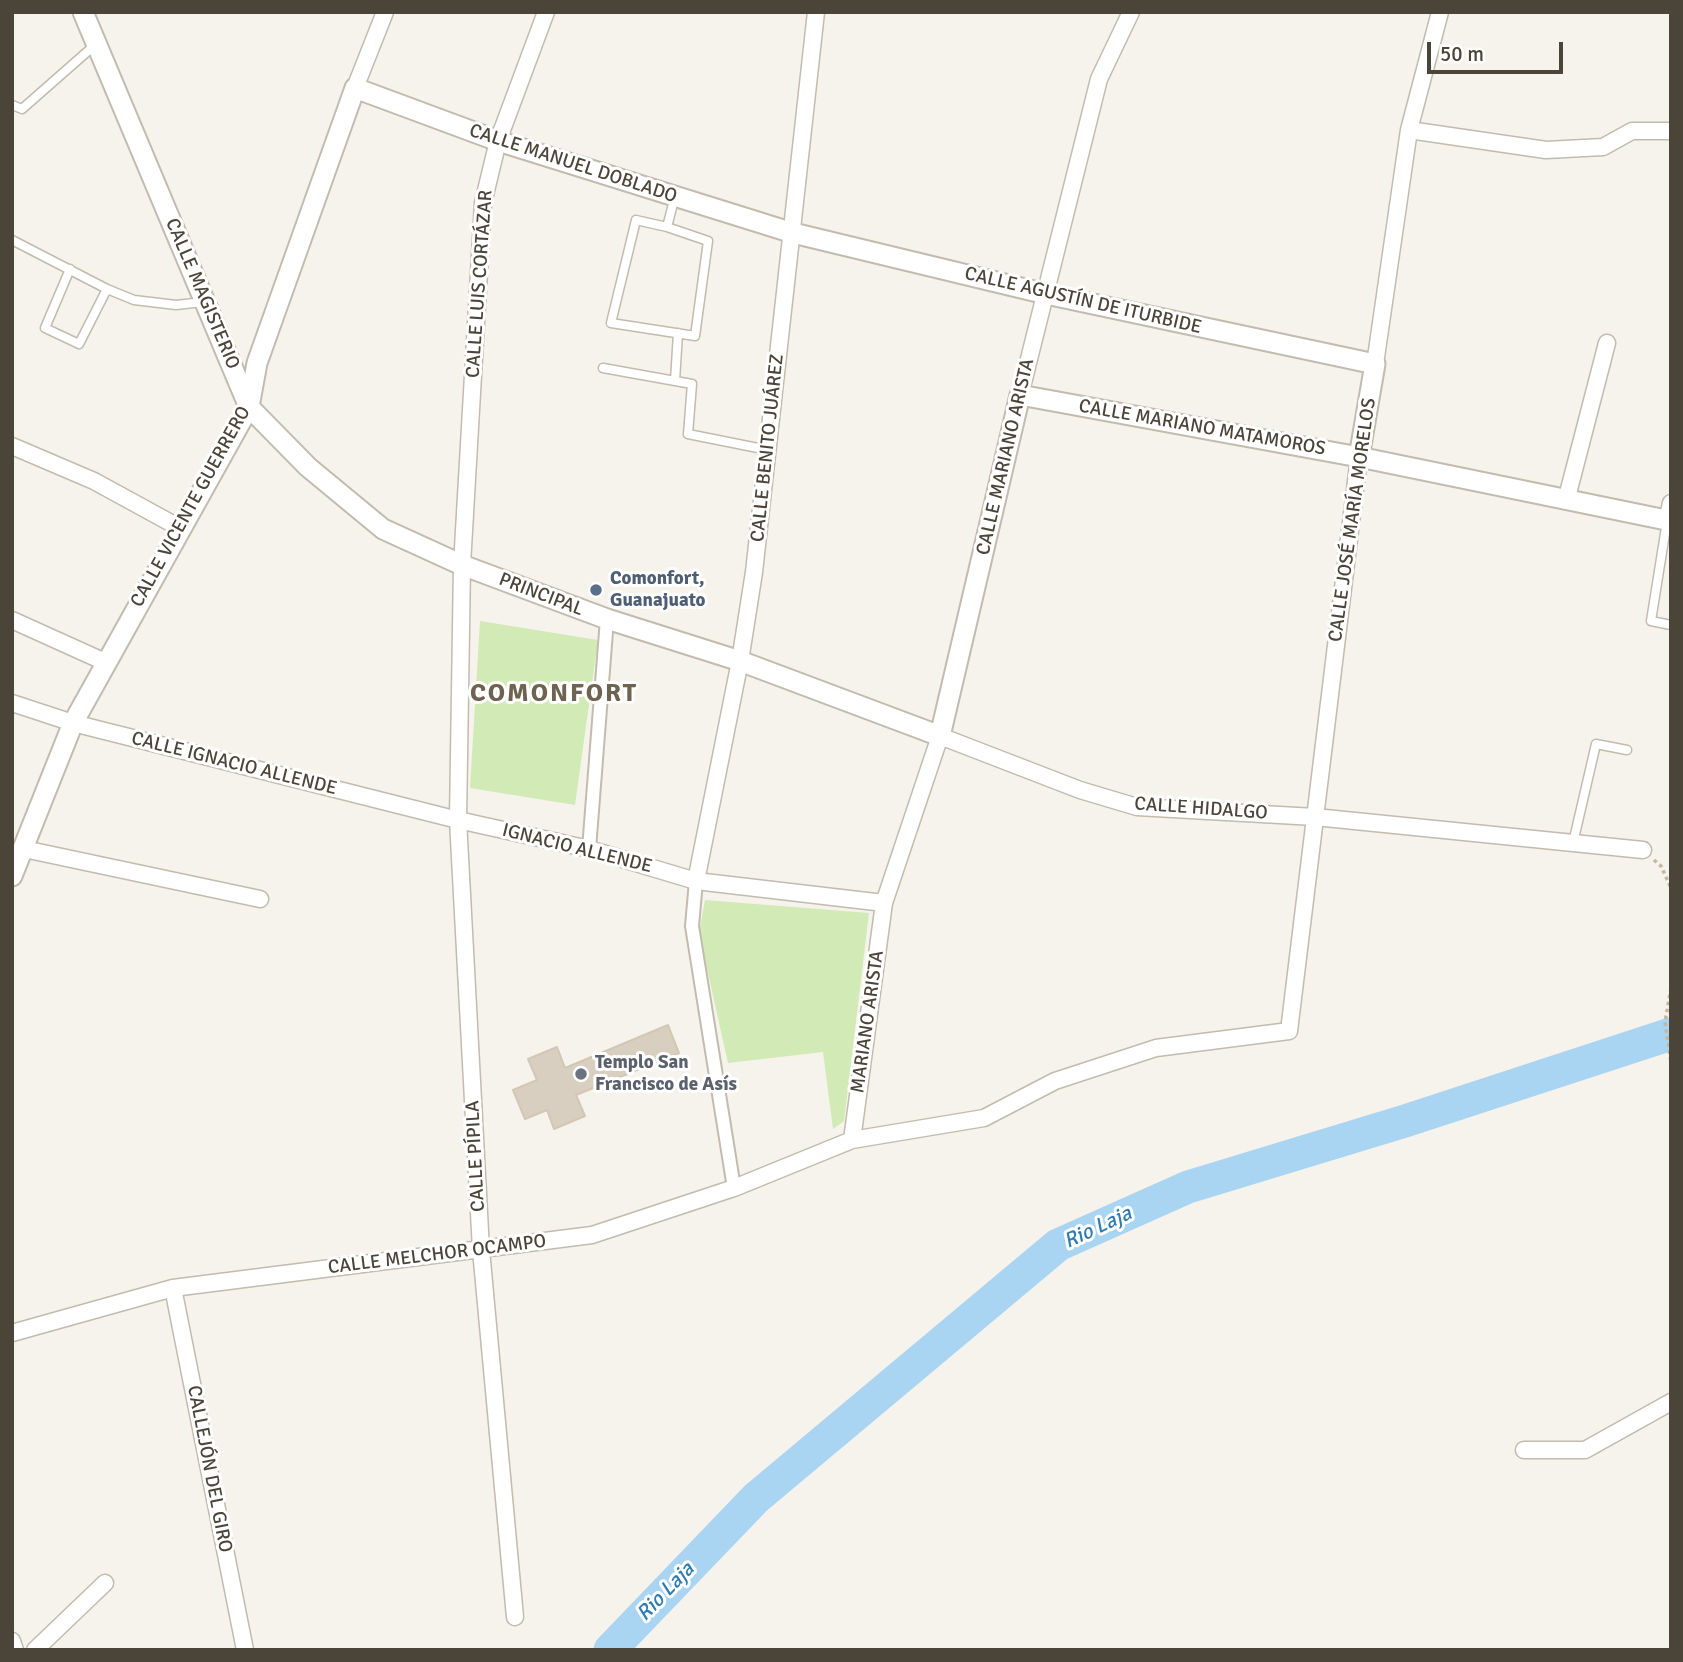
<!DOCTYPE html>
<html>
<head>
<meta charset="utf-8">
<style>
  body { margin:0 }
  #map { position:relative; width:1683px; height:1662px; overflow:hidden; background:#f6f3ec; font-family:Signika,sans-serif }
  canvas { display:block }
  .frame { position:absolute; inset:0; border:14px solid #4b4439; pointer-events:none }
  .scale { position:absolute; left:1427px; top:42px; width:136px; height:32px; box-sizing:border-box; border:4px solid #4b4439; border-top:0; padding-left:9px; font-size:21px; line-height:24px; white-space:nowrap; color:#4b4439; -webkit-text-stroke:5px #fff; paint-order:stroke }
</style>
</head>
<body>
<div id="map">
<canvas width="1683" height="1662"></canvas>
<div class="frame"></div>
<div class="scale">50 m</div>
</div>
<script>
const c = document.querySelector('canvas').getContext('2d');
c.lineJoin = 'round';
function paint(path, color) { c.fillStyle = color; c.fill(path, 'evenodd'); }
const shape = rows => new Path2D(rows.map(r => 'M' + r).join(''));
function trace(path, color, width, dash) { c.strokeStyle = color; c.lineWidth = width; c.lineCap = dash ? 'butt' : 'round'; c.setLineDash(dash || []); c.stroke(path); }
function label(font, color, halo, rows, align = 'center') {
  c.font = font + ' Signika,sans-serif'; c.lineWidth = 6; c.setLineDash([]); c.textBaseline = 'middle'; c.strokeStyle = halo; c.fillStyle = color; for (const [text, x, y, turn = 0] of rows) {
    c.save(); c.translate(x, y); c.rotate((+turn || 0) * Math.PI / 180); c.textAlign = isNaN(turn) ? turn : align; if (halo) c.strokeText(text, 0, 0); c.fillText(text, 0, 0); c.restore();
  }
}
paint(shape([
  [480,621,598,640,575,805,470,788],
  [705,900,869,913,844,1121,833,1129,823,1052,728,1063,699,933]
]), '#d2eab5');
trace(shape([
  [610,1650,756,1498,1058,1245,1188,1187,1405,1121,1671,1034]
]), '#a9d4f2', 33);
const building = shape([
  [668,1025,679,1053,576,1095,585,1116,554,1129,547,1110,525,1119,513,1090,537,1080,528,1059,557,1047,565,1068,668,1025]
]);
paint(building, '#d8cfc1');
trace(building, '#d3c7b4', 2);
const service = shape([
  [12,105,22,109,96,44],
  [667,227,708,241,695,336,611,323,636,220,667,227,675,196],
  [12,240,107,289,134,300,176,305,203,302],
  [70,269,45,328,79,344,107,289],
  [603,368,692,384,688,434,768,450],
  [675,381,678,333],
  [1667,521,1651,621,1671,625],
  [1573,843,1596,744,1627,750]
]);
const pedestrian = shape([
  [589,849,607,619],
  [696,881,692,926,734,1188]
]);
const minor = shape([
  [355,88,385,12],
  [1409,130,1546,150,1603,147,1632,131,1670,131],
  [1375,364,1409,130,1440,12],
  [1020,395,1099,79,1131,12],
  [12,446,94,481,180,528],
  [1566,501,1607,343],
  [1667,521,1671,503],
  [12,620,105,662],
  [12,703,73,723,458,820,589,849,696,881,884,903],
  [24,849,260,899],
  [696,881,740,661,754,572,816,12],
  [852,1140,884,903,940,736,1080,790,1137,807,1315,817,1643,850],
  [173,1288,245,1650],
  [12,1333,173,1288,592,1235,734,1188,852,1140,984,1118,1055,1081,1156,1048,1289,1031,1359,457],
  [1524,1450,1585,1450,1671,1402],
  [515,1617,481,1250,458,820,462,565,483,203,498,141,546,12],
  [12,1641,15,1650],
  [35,1650,105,1583]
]);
const tertiary = shape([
  [83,12,249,407,308,467,383,529,462,565,607,619,740,661,940,736,1020,395,1359,457,1671,521],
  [12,876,73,723,249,407,257,363,355,88,498,141,793,233,1046,294,1375,364,1359,457]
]);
trace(service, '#c2bbae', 11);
trace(pedestrian, '#c2bbae', 16);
trace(minor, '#c2bbae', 19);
trace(tertiary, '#c2bbae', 23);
trace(shape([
  [1654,860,1661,866,1671,888],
  [1671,988,1665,1022,1671,1063]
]), '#c4b79f', 3.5, [3.5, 3.5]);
trace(service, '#fff', 8);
trace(pedestrian, '#fff', 12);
trace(minor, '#fff', 16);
trace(tertiary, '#fff', 19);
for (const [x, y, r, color] of [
  [596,590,7,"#5c6f8a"],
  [581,1074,7,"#6b7280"]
]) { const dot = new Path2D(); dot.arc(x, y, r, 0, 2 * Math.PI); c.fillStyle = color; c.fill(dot); trace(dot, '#fff', 2.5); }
label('19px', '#4b4439', '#fff', [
  ["CALLE MANUEL DOBLADO",573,164,18],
  ["CALLE LUIS CORTÁZAR",480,284,-86],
  ["CALLE MAGISTERIO",202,294,67],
  ["CALLE AGUSTÍN DE ITURBIDE",1083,301,13],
  ["CALLE MARIANO MATAMOROS",1202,428,10],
  ["CALLE BENITO JUÁREZ",768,448,-84],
  ["CALLE MARIANO ARISTA",1006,457,-77],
  ["CALLE VICENTE GUERRERO",191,507,-61],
  ["CALLE JOSÉ MARÍA MORELOS",1353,520,-82],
  ["PRINCIPAL",541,595,21],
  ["CALLE IGNACIO ALLENDE",234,764,14],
  ["CALLE HIDALGO",1201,809,4],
  ["IGNACIO ALLENDE",577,849,14],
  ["MARIANO ARISTA",868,1022,-82],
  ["CALLE PÍPILA",476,1156,-93],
  ["CALLE MELCHOR OCAMPO",437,1255,-7],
  ["CALLEJÓN DEL GIRO",209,1469,79]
]);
label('bold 19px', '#4e5e75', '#fff', [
  ["Comonfort,",610,579],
  ["Guanajuato",610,601]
], 'left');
label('bold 19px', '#5b616d', '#fff', [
  ["Templo San",595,1063],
  ["Francisco de Asís",595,1085]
], 'left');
label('italic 21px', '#2e7ab2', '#fff', [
  ["Rio Laja",1098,1228,-25],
  ["Rio Laja",666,1592,-46]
]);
c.letterSpacing = '2px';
label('bold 26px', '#6e6250', '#fff', [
  ["COMONFORT",554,694]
]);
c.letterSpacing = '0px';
</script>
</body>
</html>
